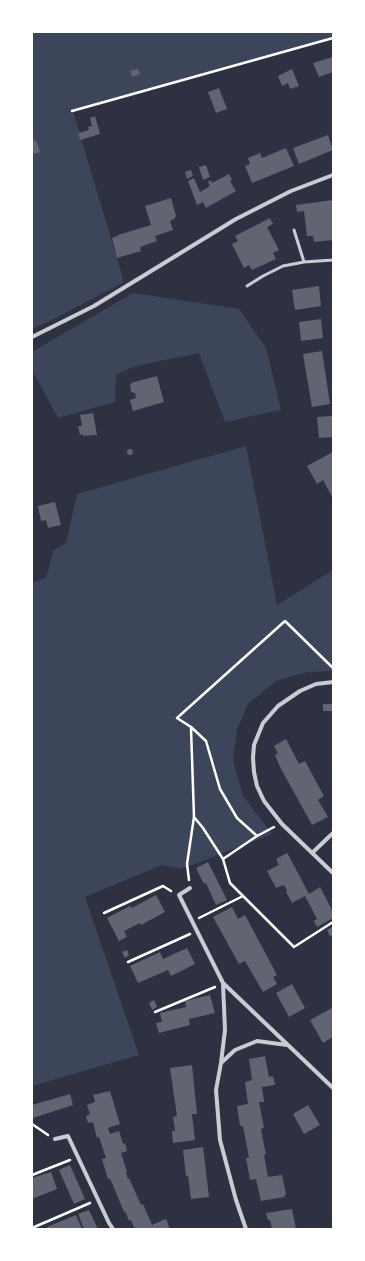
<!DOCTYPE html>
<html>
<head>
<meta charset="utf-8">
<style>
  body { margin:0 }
  #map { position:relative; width:365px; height:1261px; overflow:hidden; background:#2d3142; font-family:Quicksand,sans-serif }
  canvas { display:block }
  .frame { position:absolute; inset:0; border:33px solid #fff; pointer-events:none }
</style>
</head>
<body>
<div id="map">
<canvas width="365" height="1261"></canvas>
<div class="frame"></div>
</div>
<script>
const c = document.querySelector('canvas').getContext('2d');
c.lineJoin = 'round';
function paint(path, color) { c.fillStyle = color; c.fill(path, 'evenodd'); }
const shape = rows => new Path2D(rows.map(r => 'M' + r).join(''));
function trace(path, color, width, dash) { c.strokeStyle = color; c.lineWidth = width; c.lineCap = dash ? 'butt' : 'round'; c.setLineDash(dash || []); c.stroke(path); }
paint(shape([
  [32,32,333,32,333,38,73,111,124,282,50,321,32,329],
  [133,293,239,309,266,348,281,410,225,422,199,353,136,366,116,374,115,402,58,418,32,370,32,352],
  [246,446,277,605,333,570,333,671,308,672,276,681,248,704,237,730,233,760,243,796,272,834,182,869,162,865,85,897,139,1055,32,1086,32,582,46,578,53,551,66,543,77,494]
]), '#3c4559');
paint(shape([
  [333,57,333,72,319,77,313,63],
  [138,69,140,74,132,77,130,71],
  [292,69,299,86,290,89,288,83,282,86,278,76],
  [219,88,227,109,216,113,208,92],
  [95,116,100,134,80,140,78,133,89,130,88,127,92,126,90,118],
  [328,135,333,150,299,164,293,148],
  [36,140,40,152,34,154,32,149,32,141],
  [286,148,294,166,252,183,245,166,250,164,248,158,260,153,262,158],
  [206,165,210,177,203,180,199,167],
  [191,170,193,176,187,179,185,172],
  [229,174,232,180,230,181,236,191,206,208,203,202,197,205,188,181,194,178,200,192,210,186,208,182,211,180,212,183],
  [171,198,176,216,174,219,170,221,173,230,155,236,157,241,140,247,141,251,117,258,112,238,118,236,118,235,151,225,145,206],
  [333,200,333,240,314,242,313,236,307,236,304,211,297,212,296,205],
  [270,218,273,224,267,227,279,250,273,253,276,259,252,270,249,265,244,268,232,244,238,241,235,236],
  [319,286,321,306,295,310,292,290],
  [321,319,323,338,301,341,299,322],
  [322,351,330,404,312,407,303,354],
  [157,376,164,402,133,411,130,400,136,398,135,393,131,392,130,385,131,384,131,383],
  [93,413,97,435,83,436,83,434,80,435,78,426,82,426,80,415],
  [332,416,333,437,319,438,317,417],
  '127 452a3 3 0 1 1 6 0a3 3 0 1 1-6 0Z',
  [333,452,333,498,323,480,317,484,307,466],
  [55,502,61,525,48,528,46,520,41,521,38,506],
  [323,704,333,704,333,711,323,711],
  [286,739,299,764,305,761,324,796,318,800,328,817,312,825,280,767,275,755,278,753,274,746],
  [287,853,290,858,309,894,320,887,332,910,333,918,317,927,314,921,317,919,305,896,292,903,286,892,287,890,284,885,276,888,267,871,279,865,276,859],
  [208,862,227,900,216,905,206,883,204,884,196,868],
  [156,895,165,912,141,925,140,923,124,931,127,937,119,941,107,918,130,906,132,908],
  [232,907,238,919,245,915,277,975,273,977,277,984,263,992,245,961,239,964,213,917],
  [333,927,333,935,330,936,327,930],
  [187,948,195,964,171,976,168,970,138,983,130,966,160,952,163,959],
  [127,950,129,955,125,958,122,952],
  [292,984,305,1008,289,1017,276,993],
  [210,995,215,1013,189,1019,190,1025,159,1033,156,1023,162,1022,160,1013,186,1007,185,1001],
  [154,1000,157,1007,152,1010,149,1003],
  [332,1008,333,1011,333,1037,323,1043,310,1020],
  [265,1056,269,1077,273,1076,275,1085,262,1087,264,1102,259,1102,264,1128,261,1129,266,1155,264,1155,268,1177,282,1175,286,1194,284,1197,261,1201,256,1179,250,1180,246,1158,249,1158,243,1126,240,1126,237,1106,248,1104,245,1082,252,1080,249,1059],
  [192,1065,197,1114,192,1114,195,1140,173,1143,172,1131,175,1131,173,1117,177,1116,170,1068],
  [110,1091,120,1124,108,1128,110,1134,119,1131,123,1144,125,1143,127,1151,121,1153,127,1172,126,1173,128,1179,129,1178,141,1205,143,1204,152,1225,166,1219,170,1229,135,1229,131,1220,129,1221,125,1211,124,1212,112,1183,110,1179,108,1179,102,1159,106,1158,99,1137,97,1138,93,1122,88,1123,86,1116,90,1114,87,1105,95,1102,93,1095],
  [70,1094,73,1105,33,1118,32,1105],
  [308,1105,320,1125,304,1134,293,1114],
  [203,1147,209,1197,191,1199,188,1176,186,1176,183,1150],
  [70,1165,85,1199,74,1204,59,1170],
  [51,1172,57,1189,32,1199,32,1178],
  [292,1209,296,1229,272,1229,270,1220,268,1220,266,1213],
  [89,1210,94,1221,98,1229,84,1229,78,1214],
  [76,1215,82,1229,48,1229,47,1227]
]), '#626471');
trace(shape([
  [72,111,333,38],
  [194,817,203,828,223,859,230,883,294,947,333,922],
  [257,836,237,818,220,789,206,741,191,727,177,718,285,621,333,668],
  [223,859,257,836,274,827],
  [189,880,187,864,194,817,191,728],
  [104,913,163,886,171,891],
  [199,918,243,896],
  [128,962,190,934],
  [155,1012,215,987],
  [32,1124,48,1135],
  [32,1175,70,1160],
  [32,1228,90,1203]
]), '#fff', 2.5);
trace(shape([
  [294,230,304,262,333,260],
  [247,286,263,276,283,266,304,262]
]), '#caccd0', 3);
trace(shape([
  [32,337,94,306,236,219,291,191,333,175],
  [333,682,316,684,300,691,278,706,263,723,254,745,253,758,254,772,257,786,264,801,282,824,333,873],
  [312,853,333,833],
  [190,888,179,895,223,983,333,1088],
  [223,984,225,1030,221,1063,216,1090,220,1140,236,1200,246,1229],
  [221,1063,235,1050,257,1041,287,1045],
  [55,1139,68,1136,109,1223,113,1229]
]), '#caccd0', 4);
</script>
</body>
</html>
